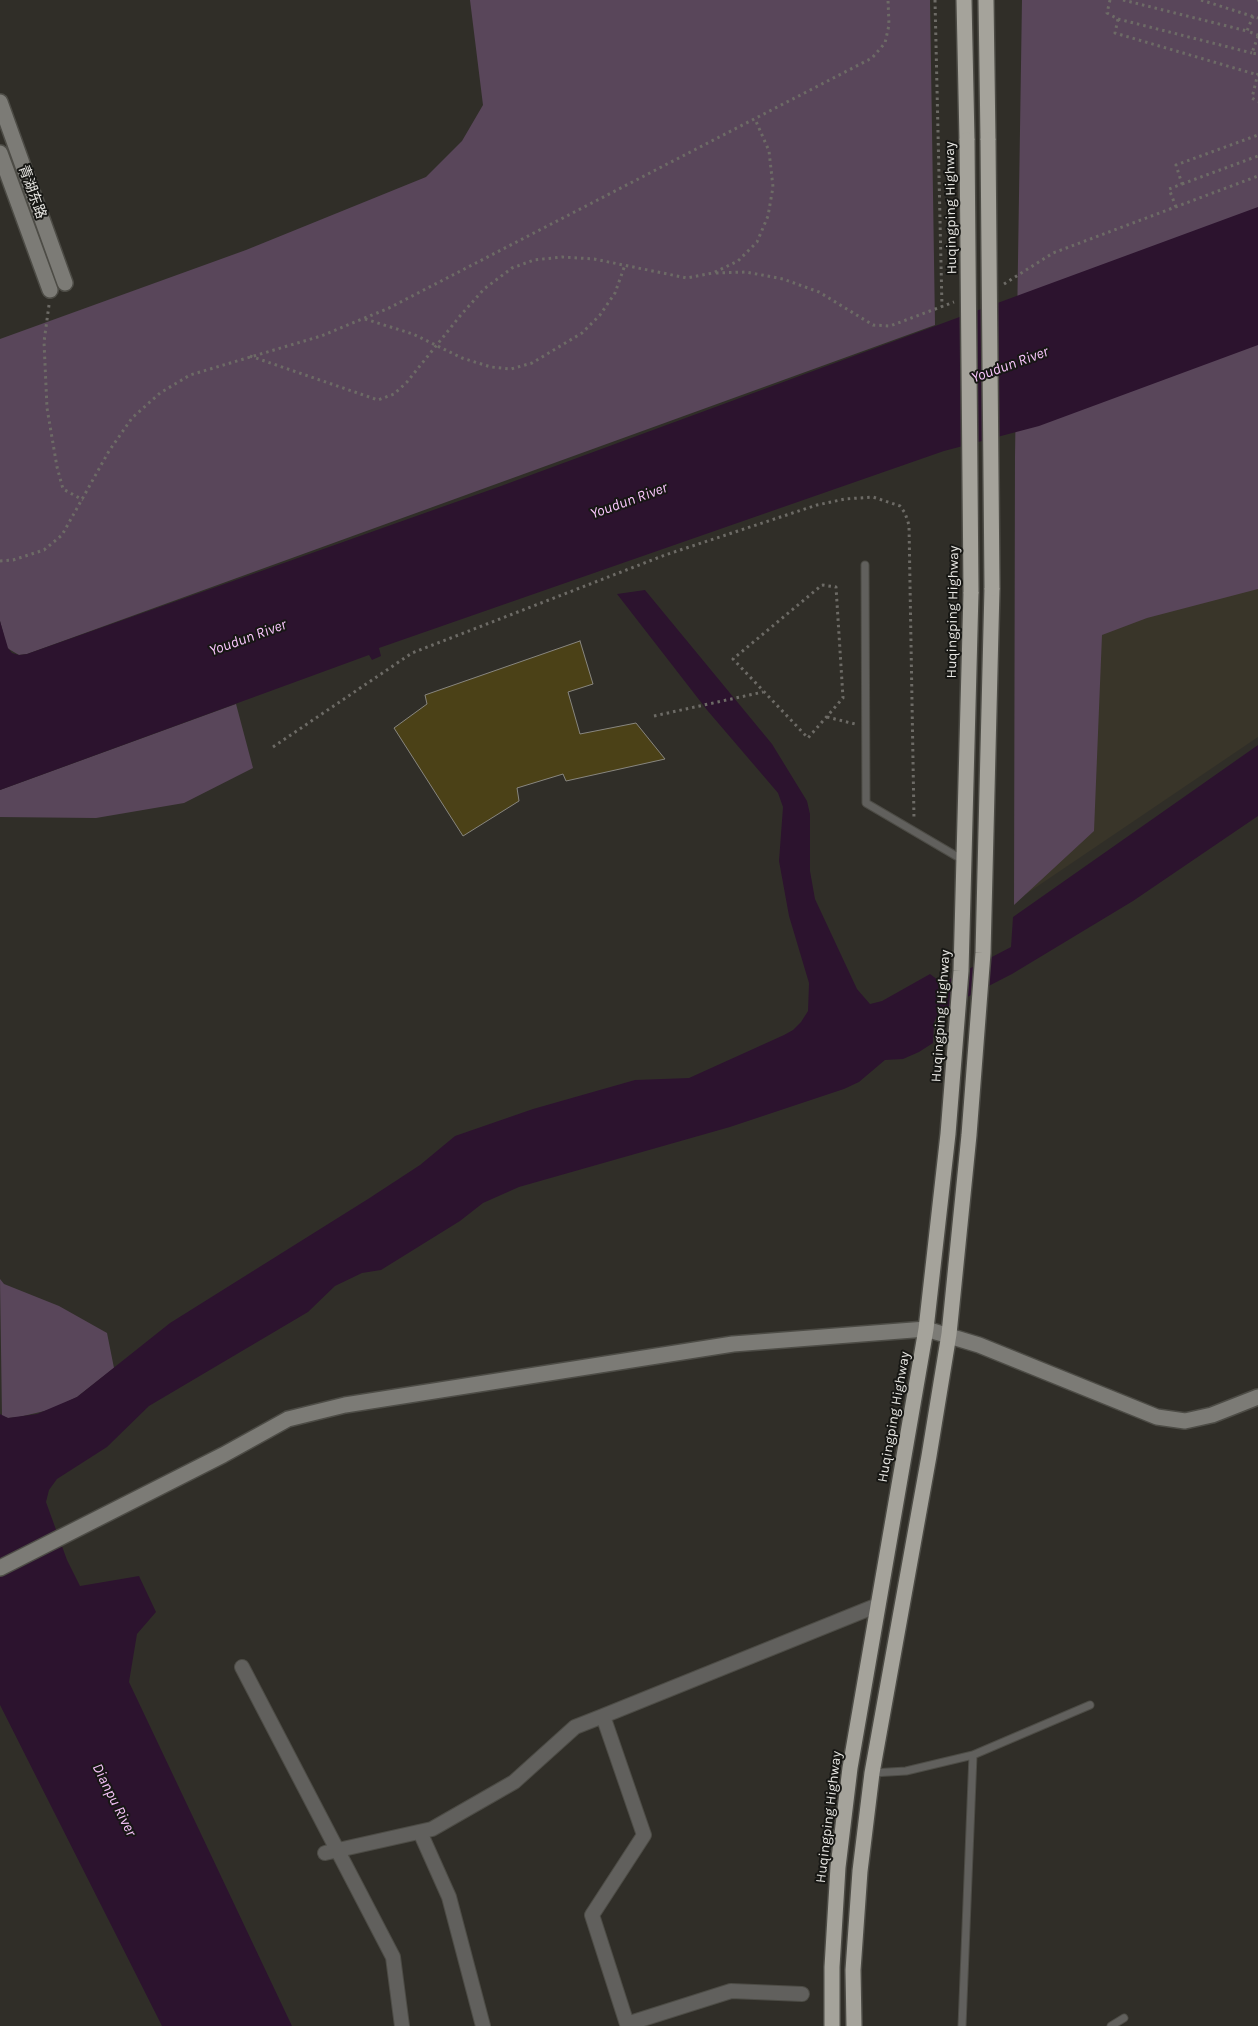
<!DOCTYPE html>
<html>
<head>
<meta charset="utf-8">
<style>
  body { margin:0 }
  canvas { display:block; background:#302e28 }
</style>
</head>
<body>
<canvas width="1258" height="2026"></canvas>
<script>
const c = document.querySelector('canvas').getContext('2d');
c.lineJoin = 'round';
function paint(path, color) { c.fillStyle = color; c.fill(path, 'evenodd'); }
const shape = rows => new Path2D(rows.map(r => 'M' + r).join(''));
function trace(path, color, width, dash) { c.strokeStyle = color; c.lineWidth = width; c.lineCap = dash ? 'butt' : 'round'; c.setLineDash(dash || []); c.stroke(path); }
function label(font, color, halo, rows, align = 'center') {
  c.font = font + ' Karla,"Noto Sans SC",sans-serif'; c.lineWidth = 4; c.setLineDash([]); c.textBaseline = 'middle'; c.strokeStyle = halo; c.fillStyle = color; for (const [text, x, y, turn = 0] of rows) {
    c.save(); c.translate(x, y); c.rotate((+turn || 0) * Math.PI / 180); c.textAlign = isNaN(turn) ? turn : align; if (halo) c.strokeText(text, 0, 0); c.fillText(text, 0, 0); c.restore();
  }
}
paint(shape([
  [1258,345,1258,737,1026,894,1036,726]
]), '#393529');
paint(shape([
  [470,0,930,0,935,325,27,654,19,655,7,648,0,621,0,339,246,250,426,177,462,141,483,105],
  [1022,0,1258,0,1258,589,1147,618,1102,635,1094,831,1014,905,1015,456],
  [236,704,253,768,184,803,96,818,0,817,0,790],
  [0,1279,4,1284,59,1306,107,1333,114,1368,77,1397,53,1409,19,1417,8,1418,2,1416]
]), '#59465a');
paint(shape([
  [1258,207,1258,345,1039,426,944,451,379,648,381,656,372,660,369,655,0,790,0,621,8,648,12,653,19,655,27,654,501,486],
  [645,590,772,744,807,801,810,814,810,871,815,899,857,989,870,1004,882,1001,930,974,942,983,1011,947,1013,917,1258,745,1258,816,1133,901,1012,974,940,1011,934,1022,933,1043,919,1052,903,1059,885,1060,859,1082,844,1089,730,1127,519,1187,483,1203,460,1221,381,1270,362,1273,335,1286,308,1312,149,1406,107,1447,57,1479,49,1490,46,1502,67,1560,80,1586,139,1576,156,1612,137,1634,129,1682,292,2026,162,2026,0,1705,0,1414,8,1418,37,1414,77,1397,170,1323,368,1199,420,1165,455,1136,533,1109,635,1080,689,1078,784,1035,793,1030,801,1022,808,1011,809,983,789,916,779,861,783,807,778,793,707,710,617,594]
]), '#2c132e');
const building = shape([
  [580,641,593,684,568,692,580,734,636,723,665,759,566,781,563,774,517,788,519,801,463,836,394,728,427,704,425,695,580,641]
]);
paint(building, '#4b4117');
trace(building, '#88867f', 1);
const lane = shape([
  [865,565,866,803,963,860],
  [872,1773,906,1771,973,1755,1090,1705],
  [962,2026,973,1755],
  [1111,2026,1124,2018]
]);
const street = shape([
  [242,1667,393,1957,402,2026],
  [420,1832,449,1897,483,2026],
  [325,1853,432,1829,514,1782,575,1727,603,1716],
  [802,1994,731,1991,627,2024,592,1915,644,1835,603,1716,878,1605]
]);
const secondary = shape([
  [0,102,65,283],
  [0,153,50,290],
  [0,1568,223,1455,288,1419,345,1405,733,1344,926,1329,979,1345,1157,1417,1185,1421,1212,1415,1258,1397]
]);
const highway = shape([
  [964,0,967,140],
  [986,0,988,140],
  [832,2026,832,1967,838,1867,850,1768,926,1329,948,1134,961,971,971,592],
  [854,2026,853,1970,860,1871,872,1773,929,1456,949,1334,969,1135,983,953,992,588]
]);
trace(lane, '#4d4c46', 9);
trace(street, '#4d4c46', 16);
trace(secondary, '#4d4c46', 18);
trace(highway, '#4d4c46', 18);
trace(shape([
  [935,0,942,307],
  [1110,0,1107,13,1118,19,1115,33,1258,75],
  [1123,0,1247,31],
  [1201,0,1258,18],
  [1257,0,1258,0],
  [1253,16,1247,31,1258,35],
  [1118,19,1252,53],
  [1258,36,1252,53,1258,54],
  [1258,73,1252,98,1258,102],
  [1182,184,1258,156],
  [1176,207,1169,189,1182,184,1176,165,1258,135],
  [716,273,746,272,783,279,819,292,873,325,890,326,954,302],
  [1004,284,1053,253,1258,176],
  [49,305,44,342,47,408,57,467,63,489,83,500],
  [365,319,413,334,462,358,491,367,511,369,532,363,582,333,600,315,615,293,625,265],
  [250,356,378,400,394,394,407,382,460,316,484,289,512,268,534,260,562,257,594,259,687,278,713,273,738,261,757,242,768,216,773,187,769,151,755,119],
  [0,561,13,560,44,550,62,535,109,451,132,418,160,393,190,375,321,336,389,308,872,58,885,43,889,25,888,0],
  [822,585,836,587,843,698,808,738,733,659,822,585],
  [654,716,763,692],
  [827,717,855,724],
  [273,747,412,653,665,555,817,505,845,499,873,497,900,506,905,513,909,525,914,819]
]), '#6d6b66', 3, [2.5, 4]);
trace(lane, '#61605d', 7);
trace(street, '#61605d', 14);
trace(secondary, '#7c7b76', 15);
trace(highway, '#a5a39b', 15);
const highwayBridge = shape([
  [967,140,971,592],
  [988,140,992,588]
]);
trace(highwayBridge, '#4d4c46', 18, []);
trace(highwayBridge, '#a5a39b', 15);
label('14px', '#e8e7e3', '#171714', [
  ["青湖东路",32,192,70],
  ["Huqingping Highway",951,208,-91],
  ["Huqingping Highway",953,612,-89],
  ["Huqingping Highway",941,1016,-86],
  ["Huqingping Highway",894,1417,-80],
  ["Huqingping Highway",829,1817,-83]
]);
label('italic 15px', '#f7c4fa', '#171714', [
  ["Youdun River",1010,365,-20],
  ["Youdun River",629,501,-20],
  ["Youdun River",248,638,-20],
  ["Dianpu River",114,1800,63]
]);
</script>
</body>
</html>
